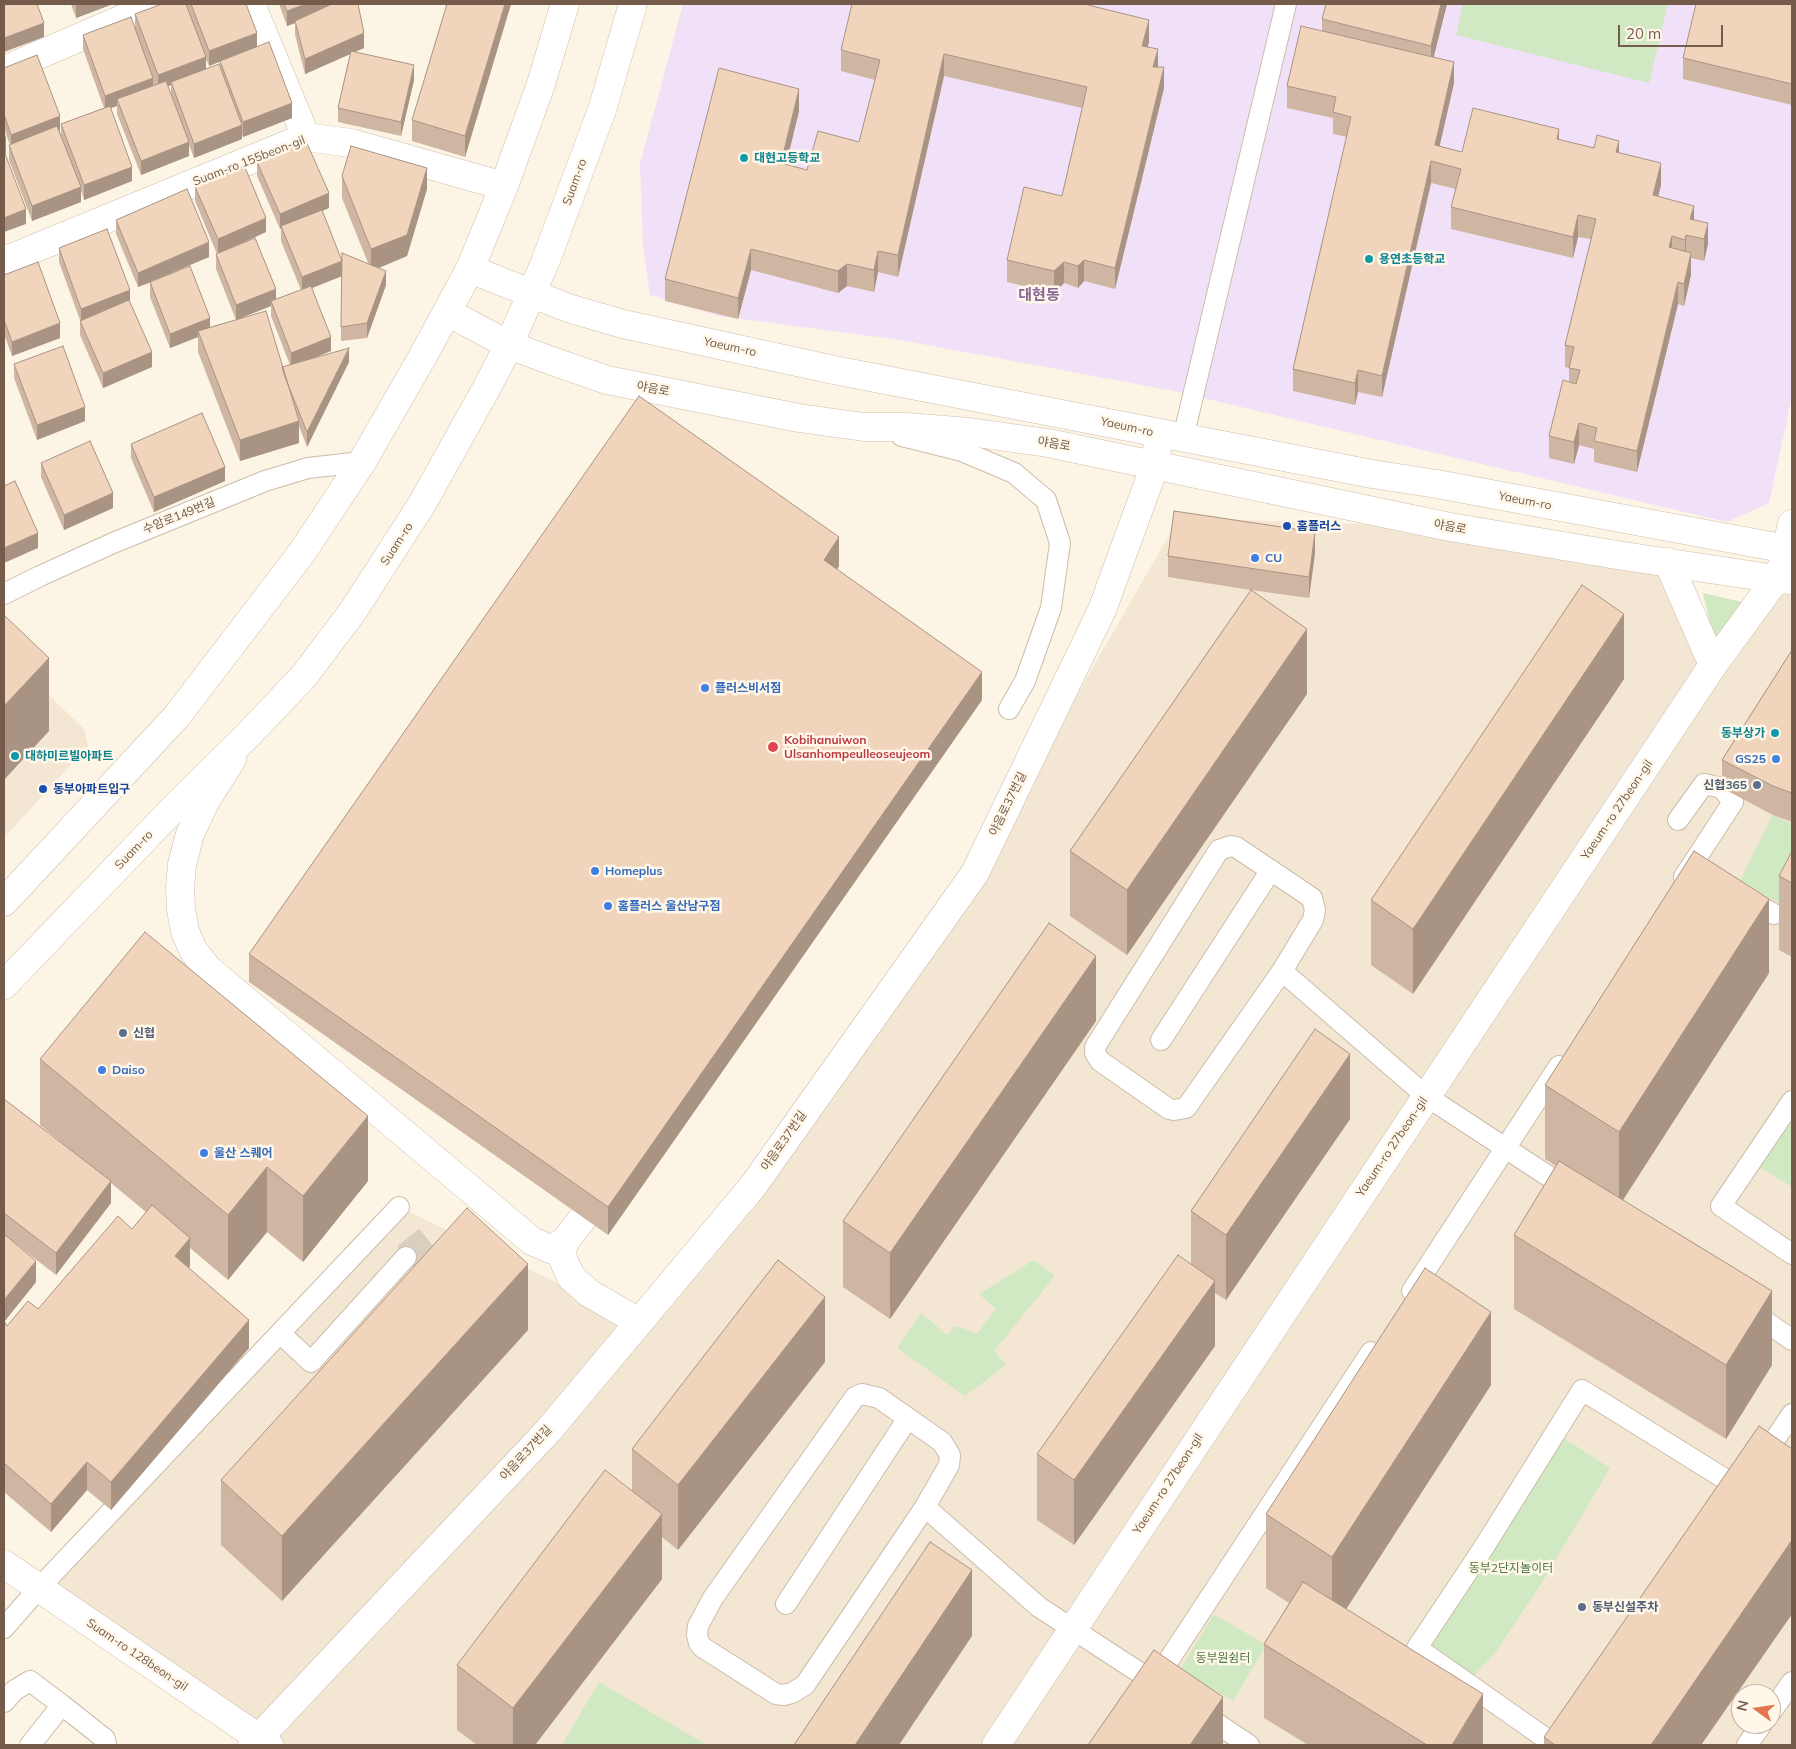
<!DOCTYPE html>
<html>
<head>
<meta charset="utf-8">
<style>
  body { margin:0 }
  #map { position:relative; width:1796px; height:1749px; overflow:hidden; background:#fcf4e4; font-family:Mulish,sans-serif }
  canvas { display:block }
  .frame { position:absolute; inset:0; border:5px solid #745b4a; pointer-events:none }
  .north { position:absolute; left:1731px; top:1684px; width:50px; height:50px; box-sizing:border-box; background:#fff8ea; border:1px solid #c7b9aa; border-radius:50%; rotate:284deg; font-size:14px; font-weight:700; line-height:20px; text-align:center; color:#745b4a }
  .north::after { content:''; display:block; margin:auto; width:18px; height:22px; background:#e4764b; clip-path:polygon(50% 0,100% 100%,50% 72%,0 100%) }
  .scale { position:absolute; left:1618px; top:25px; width:105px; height:22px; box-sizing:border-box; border:2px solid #745b4a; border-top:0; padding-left:6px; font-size:15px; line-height:18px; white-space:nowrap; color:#745b4a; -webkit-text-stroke:4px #fff8ea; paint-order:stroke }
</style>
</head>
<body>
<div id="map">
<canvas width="1796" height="1749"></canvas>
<div class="frame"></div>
<div class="north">N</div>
<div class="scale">20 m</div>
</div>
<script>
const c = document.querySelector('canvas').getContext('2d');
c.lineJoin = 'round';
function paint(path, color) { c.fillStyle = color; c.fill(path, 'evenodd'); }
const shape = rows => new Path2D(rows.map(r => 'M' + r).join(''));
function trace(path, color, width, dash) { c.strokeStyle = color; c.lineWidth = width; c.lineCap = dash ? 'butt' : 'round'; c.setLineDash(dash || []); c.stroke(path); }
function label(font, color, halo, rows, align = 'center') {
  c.font = font + ' Mulish,"Noto Sans KR",sans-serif'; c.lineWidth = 5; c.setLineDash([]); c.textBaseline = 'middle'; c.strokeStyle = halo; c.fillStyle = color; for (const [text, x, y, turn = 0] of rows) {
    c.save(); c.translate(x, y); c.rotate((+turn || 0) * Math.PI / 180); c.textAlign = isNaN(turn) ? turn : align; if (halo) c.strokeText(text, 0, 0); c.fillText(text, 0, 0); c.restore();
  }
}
paint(shape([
  [1179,518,1450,527,1668,562,1713,665,996,1745,270,1745,39,1588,399,1207,639,1322,974,873],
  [1776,579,1792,582,1792,1743,1791,1745,998,1745],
  [1741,1694,1771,1694,1771,1724,1741,1724],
  [4,652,84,729,88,746,4,838]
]), '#f3e6d3');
paint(shape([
  [683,4,1792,4,1792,397,1769,503,1727,522,1169,390,900,340,719,316,650,295,643,246,640,164]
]), '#f1e1f8');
paint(shape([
  [1463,4,1668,4,1649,83,1456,35],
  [1703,593,1750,604,1717,650,1709,619],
  [1773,815,1792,824,1792,890,1781,904,1740,881],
  [1792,1107,1792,1187,1758,1166],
  [1034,1260,1055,1276,994,1351,1006,1365,965,1396,897,1348,921,1313,947,1335,956,1326,977,1334,996,1309,979,1294],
  [1557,1434,1610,1468,1541,1584,1495,1653,1467,1683,1419,1649],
  [1214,1614,1266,1645,1233,1701,1180,1670],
  [599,1682,707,1745,562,1745]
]), '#d0e9c3');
trace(shape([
  [406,1257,430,1238]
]), '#dacebe', 28, [28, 14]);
const lane = shape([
  [902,436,962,451,1014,473,1046,500,1060,543,1051,608,1025,681,1009,709],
  [1183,438,1286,4],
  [4,594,40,576,113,543,265,481,308,468,362,462],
  [1678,820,1704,784,1722,788,1733,802,1684,877],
  [1231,846,1236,847,1312,898,1315,910,1313,920,1282,971,1186,1108,1174,1110,1169,1109,1100,1061,1095,1053,1095,1047,1219,850,1231,846],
  [1744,898,1774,914],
  [1282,971,1426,1096,1571,1191],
  [1161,1040,1271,870],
  [1792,1101,1721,1206,1792,1254],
  [1412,1291,1559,1066],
  [1749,1310,1792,1340],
  [280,1333,399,1207],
  [862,1394,879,1398,942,1442,950,1455,949,1465,925,1507,805,1685,792,1693,784,1695,776,1694,702,1647,699,1643,697,1635,698,1626,713,1598,855,1397,862,1394],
  [1761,1460,1792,1414],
  [925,1507,1039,1607,1160,1686],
  [786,1604,908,1418],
  [4,1628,39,1588,280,1333,311,1362,406,1257],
  [1155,1681,1371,1352],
  [4,1702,15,1690,30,1681,62,1705],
  [1771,1712,1792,1682],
  [1201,1713,1249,1745],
  [30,1745,62,1705,105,1739,106,1745],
  [1555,1745,1417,1648,1484,1547,1582,1390,1741,1489],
  [1747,1745,1762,1724]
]);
const street = shape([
  [251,4,306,137],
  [4,70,157,4],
  [4,261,306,137,351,143,504,186],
  [232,759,205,802,190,834,182,864,180,888,181,909,185,931,193,950,208,969,532,1241,550,1249,556,1247,565,1241,583,1218],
  [565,1241,562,1251,563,1259,571,1277,589,1293,639,1322],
  [252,1745,548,1431,753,1186,975,873,1102,610,1155,465,1159,434],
  [996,1745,1713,665,1776,579,1783,564,1786,549]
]);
const secondary = shape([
  [470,269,568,308,623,324,834,370,1372,474,1437,484,1792,550],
  [447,312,509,345,552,361,607,380,799,418,864,427,907,427,969,432,1048,443,1450,527,1617,555,1776,579,1792,580],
  [1786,549,1792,524],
  [1668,562,1713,665],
  [4,902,177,716,303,551,362,462,423,356,470,269,504,186,540,87,565,4],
  [4,985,176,806,248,735,304,676,353,611,422,504,485,391,509,345,546,260,602,110,633,4],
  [4,1564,269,1745]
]);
trace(lane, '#cdbcab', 22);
trace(street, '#cdbcab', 29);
trace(secondary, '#d2beab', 29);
trace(lane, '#fff', 20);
trace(street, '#fff', 28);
trace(secondary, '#fff', 28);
paint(shape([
  [71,4,113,4,76,18],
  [162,4,246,4,257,47,292,118,243,137,242,135,242,139,194,158,189,145,189,156,141,175,117,114,117,106,111,108,132,181,84,200,81,190,81,202,32,221,9,160,9,145,10,145,4,128,4,68,60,131,59,131,61,135,61,124,104,108,83,49,83,35,135,26,135,14],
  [206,59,209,66,220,61,220,65,206,69],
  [171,85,171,94,168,86],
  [279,4,358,4,364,48,354,52,414,80,401,136,338,122,338,108,350,54,305,74,295,35,295,23,287,26],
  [511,4,465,157,412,141,412,120],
  [1447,4,1433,57,1454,83,1439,147,1462,152,1559,140,1619,153,1661,185,1658,197,1694,220,1708,244,1704,261,1691,258,1691,275,1684,306,1678,304,1637,472,1594,462,1594,449,1579,445,1574,464,1549,458,1549,436,1569,382,1569,368,1565,367,1565,345,1591,239,1578,237,1573,258,1451,229,1451,207,1456,189,1431,183,1382,397,1358,392,1355,405,1293,391,1293,369,1347,137,1333,134,1333,118,1287,108,1287,86,1322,31,1322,19],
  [1792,4,1792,105,1683,79,1683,58],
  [1149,42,1147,47,1158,67,1164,88,1115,289,1084,281,1078,288,1064,283,1054,293,1007,282,1007,260,1062,196,1082,108,944,76,898,277,878,272,874,292,847,286,838,293,751,270,738,319,665,301,665,279,799,111,786,165,807,170,859,142,875,80,841,71,841,50],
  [257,162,329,208,322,211,342,276,312,288,331,351,315,357,349,362,307,447,299,426,299,443,240,461,198,352,198,337,170,348,150,297,150,283,138,287,116,234,116,220,209,257,152,281,210,327,236,320,216,269,216,254,217,254,195,201,195,187,266,232,223,251,276,300,301,290,281,241,281,228,280,229,257,176],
  [271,306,271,316,290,365,282,367,238,319],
  [342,176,427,189,407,256,379,268,386,285,367,338,341,341,341,327,368,263,342,198],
  [59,248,130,304,152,367,103,388,80,335,80,320,59,262],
  [4,275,60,338,12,356,4,334],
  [14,364,85,421,37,440,14,378],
  [131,444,225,481,154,512,131,458],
  [41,463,113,508,64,530,41,477],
  [1315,553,1309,598,1251,590,1307,694,1127,955,1070,916,1070,851,1251,590,1168,577,1168,556],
  [839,566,837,570,982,700,608,1235,249,982,249,954],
  [1792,650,1792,822,1773,815,1722,788,1722,760],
  [1624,679,1413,994,1371,965,1371,900],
  [1792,851,1792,957,1779,950,1779,876],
  [1769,973,1623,1200,1772,1365,1726,1439,1514,1309,1514,1235,1556,1166,1545,1159,1545,1085],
  [1096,1021,890,1319,843,1287,843,1221],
  [40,1059,368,1181,303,1262,267,1232,228,1280,190,1248,190,1266,189,1268,249,1348,111,1510,87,1490,51,1532,4,1492,4,1099,84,1161,40,1125],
  [111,1183,146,1212,132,1229,38,1309,7,1326,4,1322,36,1282,11,1240,56,1275,111,1203],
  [1350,1119,1226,1300,1215,1293,1215,1346,1074,1545,1037,1520,1037,1454,1191,1263,1191,1211],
  [528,1330,282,1601,221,1545,221,1480],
  [825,1362,678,1550,662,1537,662,1579,535,1745,477,1745,457,1730,457,1665,632,1491,632,1449],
  [1491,1385,1346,1609,1483,1745,1308,1745,1264,1718,1264,1644,1289,1603,1266,1588,1266,1514],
  [1792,1614,1701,1745,1544,1745,1544,1737]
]), '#cfb6a2');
paint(shape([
  [76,4,113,4,76,18],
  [306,4,335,4,295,21,295,23,287,26,287,11],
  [505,4,511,4,465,157,465,136],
  [1441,4,1447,4,1431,68,1431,46],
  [1149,20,1149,42,1142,67,1142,46],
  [44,23,44,37,4,52,4,38],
  [257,33,257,47,209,66,209,51],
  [364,33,364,48,305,74,305,59],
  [1158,49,1158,71,1153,67],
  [944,54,944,76,898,277,898,255],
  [206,57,206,71,171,82,171,85,158,90,158,75],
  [1454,62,1454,83,1436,162,1435,145],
  [414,65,414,80,401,136,401,122],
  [1164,67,1164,88,1115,289,1115,268],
  [153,78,153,92,117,99,117,106,105,110,105,96],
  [799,89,799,111,781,185,781,163],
  [292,103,292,118,243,137,243,122],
  [60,116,60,131,11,149,11,135],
  [242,125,242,139,194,158,194,144],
  [1559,129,1559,151,1557,139],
  [6,139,6,154,4,155,4,140],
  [1619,141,1619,163,1616,152],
  [189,142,189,156,141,175,141,161],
  [1431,161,1431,183,1382,397,1382,376],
  [1661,163,1661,185,1653,217,1653,195],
  [132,167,132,181,84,200,84,185],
  [427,168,427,189,407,256,371,271,371,249],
  [81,187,81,202,32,221,32,206],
  [329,193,329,208,282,228,281,226,281,228,280,229,280,214],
  [1694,206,1694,227,1690,219],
  [26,209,26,224,4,232,4,218],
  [1578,215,1578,237,1573,258,1573,237],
  [266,218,266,232,218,254,218,239],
  [1708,223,1708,244,1704,261,1704,239],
  [1686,235,1686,256,1685,261,1685,240],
  [1672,236,1672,258,1669,247],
  [209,242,209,257,138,287,138,273],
  [751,249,751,270,738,319,738,298],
  [878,251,878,272,874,292,874,270],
  [1691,253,1691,275,1684,306,1684,284],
  [1084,260,1084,281,1078,288,1078,266],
  [342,261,342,276,302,292,302,277],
  [1064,262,1064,283,1054,293,1054,271],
  [847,264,847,286,838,293,838,271],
  [386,271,386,285,367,338,367,323],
  [1678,282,1678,304,1637,472,1637,451],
  [276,289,276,304,271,301,271,306,236,320,236,305],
  [130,290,130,305,81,323,81,309],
  [210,318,210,332,198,331,198,337,170,348,170,334],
  [60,323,60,338,12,356,12,342],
  [331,337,331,351,291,367,291,353],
  [349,348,349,362,307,447,307,432],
  [152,352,152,367,103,388,103,373],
  [1358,370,1358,392,1355,405,1355,383],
  [85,407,85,421,37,440,37,425],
  [299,421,299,443,240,461,240,440],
  [1579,423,1579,445,1574,464,1574,442],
  [225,467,225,481,154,512,154,497],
  [113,493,113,508,64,530,64,515],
  [1315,532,1315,553,1309,598,1309,577],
  [38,533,38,548,4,563,4,548],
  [839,537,839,566,824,589,824,560],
  [1624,614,1624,679,1413,994,1413,929],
  [1307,629,1307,694,1127,955,1127,890],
  [49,658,49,731,4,780,4,706],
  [982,672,982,700,608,1235,608,1207],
  [1769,899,1769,973,1619,1206,1619,1132],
  [1096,956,1096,1021,890,1319,890,1253],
  [1350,1054,1350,1119,1226,1300,1226,1235],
  [368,1116,368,1181,303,1262,303,1196],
  [267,1167,267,1232,228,1280,228,1215],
  [111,1181,111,1203,56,1275,56,1253],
  [190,1238,190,1266,175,1284,175,1256],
  [36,1261,36,1282,4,1322,4,1300],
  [528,1264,528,1330,282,1601,282,1536],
  [1215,1281,1215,1346,1074,1545,1074,1480],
  [1772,1291,1772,1365,1726,1439,1726,1365],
  [825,1297,825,1362,678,1550,678,1485],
  [1491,1312,1491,1385,1332,1631,1332,1557],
  [249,1320,249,1348,111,1510,111,1482],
  [87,1462,87,1490,51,1532,51,1504],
  [662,1514,662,1579,535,1745,513,1745,513,1708],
  [1792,1540,1792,1614,1701,1745,1651,1745],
  [972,1570,972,1636,899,1745,855,1745],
  [1483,1694,1483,1745,1452,1745],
  [1223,1697,1223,1745,1190,1745]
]), '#a99484');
const building = shape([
  [4,4,37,4,44,23,4,38,4,4],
  [162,4,186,4,206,57,158,75,135,14,162,4],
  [191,4,246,4,257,33,209,51,191,4],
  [284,4,306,4,287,11,284,4],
  [332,4,358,4,364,33,305,59,295,21,332,4],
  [447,4,505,4,465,136,412,120,447,4],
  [852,4,1084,4,1149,20,1142,46,1158,49,1153,67,1164,67,1115,268,1084,260,1078,266,1064,262,1054,271,1007,260,1024,187,1062,196,1087,87,944,54,898,255,878,251,874,270,847,264,838,271,751,249,738,298,665,279,719,68,799,89,781,163,807,170,818,131,859,142,880,60,841,50,852,4],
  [1326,4,1441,4,1431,46,1322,19,1326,4],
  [1696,4,1792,4,1792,84,1683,58,1696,4],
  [131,17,153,78,105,96,83,35,131,17],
  [1301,26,1454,62,1435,145,1462,152,1473,108,1559,129,1557,139,1594,148,1597,135,1619,141,1616,152,1661,163,1653,195,1694,206,1690,219,1708,223,1704,239,1686,235,1685,240,1672,236,1669,247,1691,253,1684,284,1678,282,1637,451,1594,441,1597,428,1579,423,1574,442,1549,436,1563,380,1576,384,1580,370,1569,368,1574,347,1565,345,1596,219,1578,215,1573,237,1451,207,1461,169,1431,161,1382,376,1358,370,1355,383,1293,369,1351,117,1333,112,1336,97,1287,86,1301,26],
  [269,42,292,103,243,122,220,61,269,42],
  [351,51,414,65,401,122,338,108,351,51],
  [37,55,60,116,11,135,4,114,4,68,37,55],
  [219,64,242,125,194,144,171,82,219,64],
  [166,81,189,142,141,161,117,99,166,81],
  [110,106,132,167,84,185,61,124,110,106],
  [57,126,81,187,32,206,9,145,57,126],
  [4,133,6,139,4,140,4,133],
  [306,141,329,193,280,214,257,162,306,141],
  [351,146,427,168,407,235,371,249,342,176,351,146],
  [4,151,26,209,4,218,4,151],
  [244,165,266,218,218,239,195,187,244,165],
  [187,189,209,242,138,273,116,220,187,189],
  [322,210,342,261,302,277,281,226,322,210],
  [107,229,130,290,81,309,59,248,107,229],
  [255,238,276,289,236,305,216,254,255,238],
  [342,253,386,271,367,323,341,327,342,253],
  [38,262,60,323,12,342,4,320,4,275,38,262],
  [190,266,210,318,170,334,150,282,190,266],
  [311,286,331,337,291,353,271,301,311,286],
  [129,300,152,352,103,373,80,321,129,300],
  [266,311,299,421,240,440,198,331,266,311],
  [63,346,85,407,37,425,14,364,63,346],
  [349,348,307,432,285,377,282,367,349,348],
  [639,396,839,537,824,560,982,672,608,1207,249,954,639,396],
  [202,413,225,467,154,497,131,444,202,413],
  [90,441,113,493,64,515,41,463,90,441],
  [15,481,38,533,4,548,4,486,15,481],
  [1174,511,1315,532,1309,577,1168,556,1174,511],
  [1582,585,1624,614,1413,929,1371,900,1582,585],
  [1251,590,1307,629,1127,890,1070,851,1251,590],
  [4,615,49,658,4,706,4,615],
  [1792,650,1792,793,1773,786,1722,760,1792,650],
  [1694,851,1769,899,1619,1132,1545,1085,1694,851],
  [1792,851,1792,883,1779,876,1792,851],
  [1049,923,1096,956,890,1253,843,1221,1049,923],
  [145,932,368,1116,303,1196,267,1167,228,1215,40,1059,145,932],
  [1315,1029,1350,1054,1226,1235,1191,1211,1315,1029],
  [4,1099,111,1181,56,1253,4,1213,4,1099],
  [1559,1161,1772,1291,1726,1365,1514,1235,1559,1161],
  [152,1205,190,1238,175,1256,249,1320,111,1482,87,1462,51,1504,4,1463,4,1321,7,1326,28,1301,38,1309,118,1216,132,1229,152,1205],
  [467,1208,528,1264,282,1536,221,1480,467,1208],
  [4,1234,36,1261,4,1300,4,1234],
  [1178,1255,1215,1281,1074,1480,1037,1454,1178,1255],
  [778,1260,825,1297,678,1485,632,1449,778,1260],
  [1425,1268,1491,1312,1332,1557,1266,1514,1425,1268],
  [1759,1426,1792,1449,1792,1540,1651,1745,1555,1745,1544,1737,1759,1426],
  [605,1470,662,1514,513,1708,457,1665,605,1470],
  [930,1542,972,1570,855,1745,794,1745,930,1542],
  [1303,1582,1483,1694,1452,1745,1427,1745,1264,1644,1303,1582],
  [1154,1650,1223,1697,1190,1745,1088,1745,1154,1650]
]);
paint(building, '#f1d4bc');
trace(building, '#a99484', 1);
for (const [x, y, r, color] of [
  [744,158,5,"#0f9aa8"],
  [1369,259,5,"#0f9aa8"],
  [1287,526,5,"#1a4fb4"],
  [1255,558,5,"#3f7fe0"],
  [705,688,5,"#3f7fe0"],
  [1775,733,5,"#0f9aa8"],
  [773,747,6,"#e0444e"],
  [15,756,5,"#0f9aa8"],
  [1776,759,5,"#3f7fe0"],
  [1757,785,5,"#5c6f8a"],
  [43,789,5,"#1a4fb4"],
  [595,871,5,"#3f7fe0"],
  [608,906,5,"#3f7fe0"],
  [123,1033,5,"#5c6f8a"],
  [102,1070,5,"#3f7fe0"],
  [204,1153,5,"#3f7fe0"],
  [1582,1607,5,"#5c6f8a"]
]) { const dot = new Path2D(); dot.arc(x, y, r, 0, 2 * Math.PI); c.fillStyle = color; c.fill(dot); trace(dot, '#fff8ea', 2); }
label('bold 12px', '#0d838f', '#fff8ea', [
  ["대현고등학교",754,158],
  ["용연초등학교",1379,259],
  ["동부상가",1765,733,"right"],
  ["대하미르빌아파트",25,756]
], 'left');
label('12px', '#745b4a', '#fff8ea', [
  ["Suam-ro 155beon-gil",249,161,-21],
  ["Suam-ro",575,182,-70],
  ["Yaeum-ro",730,347,12],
  ["야음로",653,389,11],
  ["Yaeum-ro",1127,427,12],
  ["야음로",1054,444,10],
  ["Yaeum-ro",1525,501,11],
  ["수암로149번길",179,516,-22],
  ["야음로",1450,527,11],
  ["Suam-ro",397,544,-57],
  ["야음로37번길",1008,804,-64],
  ["Yaeum-ro 27beon-gil",1617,810,-56],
  ["Suam-ro",134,850,-46],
  ["야음로37번길",784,1141,-55],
  ["Yaeum-ro 27beon-gil",1392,1147,-56],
  ["야음로37번길",526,1453,-47],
  ["Yaeum-ro 27beon-gil",1168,1484,-57],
  ["Suam-ro 128beon-gil",137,1655,34]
]);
label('bold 12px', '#164399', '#fff8ea', [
  ["홈플러스",1297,526],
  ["동부아파트입구",53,789]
], 'left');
label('bold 12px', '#366cbe', '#fff8ea', [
  ["CU",1265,558],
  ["플러스비서점",715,688],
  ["GS25",1766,759,"right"],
  ["Homeplus",605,871],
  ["홈플러스 울산남구점",618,906],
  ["Daiso",112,1070],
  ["울산 스퀘어",214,1153]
], 'left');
label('bold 12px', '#be3a42', '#fff8ea', [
  ["Kobihanuiwon",784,740],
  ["Ulsanhompeulleoseujeom",784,754]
], 'left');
label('bold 12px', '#4e5e75', '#fff8ea', [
  ["신협365",1747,785,"right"],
  ["신협",133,1033],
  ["동부신설주차",1592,1607]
], 'left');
label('12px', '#4f7942', '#fff8ea', [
  ["동부2단지놀이터",1511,1568],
  ["동부원쉼터",1223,1658]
]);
label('bold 15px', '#896697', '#fff8ea', [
  ["대현동",1039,295]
]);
</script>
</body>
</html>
